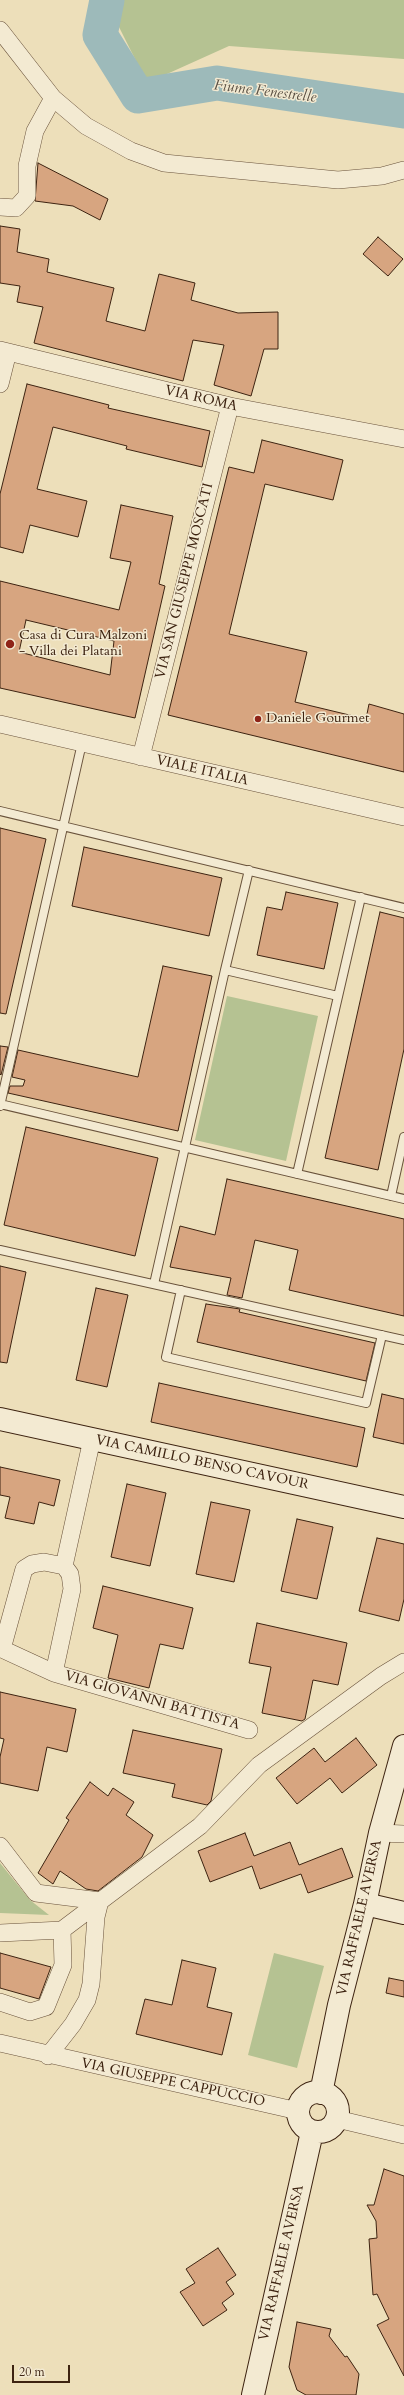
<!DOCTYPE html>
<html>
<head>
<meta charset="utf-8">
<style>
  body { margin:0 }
  #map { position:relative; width:404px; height:2395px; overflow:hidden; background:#eddfba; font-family:Cardo,serif }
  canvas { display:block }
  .scale { position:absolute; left:12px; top:2365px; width:58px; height:18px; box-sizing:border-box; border:2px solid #3d2311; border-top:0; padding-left:5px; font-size:12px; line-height:14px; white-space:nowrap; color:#3d2311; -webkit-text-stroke:3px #f3ead2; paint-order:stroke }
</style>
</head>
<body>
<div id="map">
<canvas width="404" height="2395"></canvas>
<div class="scale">20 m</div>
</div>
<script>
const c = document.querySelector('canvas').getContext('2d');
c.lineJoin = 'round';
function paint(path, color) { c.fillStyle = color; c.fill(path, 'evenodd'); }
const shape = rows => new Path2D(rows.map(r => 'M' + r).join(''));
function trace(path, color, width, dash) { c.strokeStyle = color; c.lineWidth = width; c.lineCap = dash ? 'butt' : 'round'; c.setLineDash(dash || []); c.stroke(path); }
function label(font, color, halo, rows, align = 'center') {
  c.font = font + ' Cardo,serif'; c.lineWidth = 3; c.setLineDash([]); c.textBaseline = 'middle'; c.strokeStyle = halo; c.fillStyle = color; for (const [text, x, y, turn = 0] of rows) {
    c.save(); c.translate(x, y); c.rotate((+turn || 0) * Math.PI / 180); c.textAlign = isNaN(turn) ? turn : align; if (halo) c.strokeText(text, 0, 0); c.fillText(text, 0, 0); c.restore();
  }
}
paint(shape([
  [117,0,404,0,404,59,229,46,147,83,115,19],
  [227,996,318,1016,286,1161,195,1140],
  [0,1863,30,1900,49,1915,0,1913],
  [274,1953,324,1966,297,2068,248,2055]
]), '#b5c292');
trace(shape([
  [107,0,100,35,138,96,217,83,404,111]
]), '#9dbaba', 35);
const building = shape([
  [38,163,108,199,100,220,73,206,35,201,38,163],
  [0,226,20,229,17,252,49,259,47,272,114,288,106,321,145,331,159,274,195,283,191,300,238,313,278,312,278,349,264,349,251,396,214,385,224,345,193,340,183,381,34,343,43,307,17,302,20,286,0,283,0,226],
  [378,237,403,259,388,276,363,254,378,237],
  [27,384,109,405,108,408,210,431,202,467,126,449,127,446,53,427,37,489,87,501,78,537,30,525,23,553,0,547,0,494,27,384],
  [262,440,343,460,333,500,265,484,229,634,307,652,295,702,366,719,369,704,404,714,404,772,168,715,229,467,254,473,262,440],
  [121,505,173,516,159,584,165,586,135,718,0,688,0,581,119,610,131,562,110,558,121,505],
  [26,620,114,641,110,675,19,652,26,620],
  [0,828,46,839,6,1014,0,1013,0,828],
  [84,847,222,878,209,936,72,906,84,847],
  [286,892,338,903,324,969,257,955,267,907,282,910,286,892],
  [380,912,404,918,404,1049,378,1170,325,1158,380,912],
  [163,966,212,976,178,1131,8,1093,10,1086,23,1086,25,1080,12,1077,18,1050,138,1077,163,966],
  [0,1046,8,1047,1,1075,0,1074,0,1046],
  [26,1127,158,1158,135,1256,4,1225,26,1127],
  [227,1179,404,1219,404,1316,289,1290,298,1250,255,1240,242,1298,227,1295,231,1278,170,1267,180,1226,215,1235,227,1179],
  [0,1266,26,1272,7,1363,0,1362,0,1266],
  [96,1288,128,1295,107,1387,76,1380,96,1288],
  [206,1304,240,1309,239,1312,375,1343,366,1381,197,1342,206,1304],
  [159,1383,365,1428,357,1467,151,1422,159,1383],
  [382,1394,404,1399,404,1444,373,1437,382,1394],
  [0,1467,60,1480,54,1506,39,1502,34,1524,5,1518,10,1497,0,1495,0,1467],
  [127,1484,166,1493,150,1566,111,1557,127,1484],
  [211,1502,250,1510,234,1582,196,1574,211,1502],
  [297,1519,333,1527,317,1599,281,1591,297,1519],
  [377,1538,404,1544,404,1599,399,1621,359,1611,377,1538],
  [103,1586,193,1608,183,1649,160,1644,149,1688,108,1678,118,1635,93,1628,103,1586],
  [257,1623,347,1643,338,1685,313,1680,305,1719,302,1721,262,1713,271,1667,249,1663,257,1623],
  [0,1692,76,1709,67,1752,47,1747,38,1791,0,1783,0,1757,4,1739,0,1738,0,1692],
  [133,1730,222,1749,211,1801,207,1805,172,1797,175,1784,123,1773,133,1730],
  [356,1738,377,1765,342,1793,330,1778,297,1804,276,1778,314,1748,325,1762,356,1738],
  [90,1782,108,1796,113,1788,134,1802,126,1815,153,1835,142,1857,98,1891,86,1889,60,1871,53,1884,38,1873,69,1820,66,1818,90,1782],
  [245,1833,254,1856,290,1842,299,1865,342,1848,353,1877,308,1893,301,1874,260,1889,252,1866,210,1882,198,1851,245,1833],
  [0,1953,51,1967,39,1999,0,1988,0,1953],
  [182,1960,216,1968,207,2007,232,2013,222,2055,136,2034,145,1999,172,2005,182,1960],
  [389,1978,404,1981,404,1997,386,1993,389,1978],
  [384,2169,404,2176,404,2376,377,2325,389,2319,377,2294,373,2295,369,2239,377,2238,376,2221,367,2205,374,2205,384,2169],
  [218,2248,236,2275,226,2282,234,2294,222,2303,227,2310,203,2326,180,2292,195,2283,186,2269,218,2248],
  [297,2322,331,2329,329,2336,345,2357,347,2356,359,2374,356,2395,306,2395,297,2390,289,2367,297,2322]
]);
paint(building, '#d7a580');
trace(building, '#3d2311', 1);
const lane = shape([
  [0,811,404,908],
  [249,870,225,970,338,996],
  [0,1104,404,1199],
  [0,1106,82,743],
  [297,1174,361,897],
  [391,1196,404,1137],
  [0,1250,404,1340],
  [154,1284,225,970],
  [181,1290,166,1357,366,1403,382,1335]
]);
const street = shape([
  [0,30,53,98,86,126,131,151,164,163,338,180,382,176,404,170],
  [0,207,16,208,27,196,27,166,35,131,53,98],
  [0,350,230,406,404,439],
  [0,384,8,352],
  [0,724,404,817],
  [141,757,230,406],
  [44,1562,64,1566,70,1574,72,1589,54,1673,2,1649,24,1569,32,1564,44,1562],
  [64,1566,92,1439],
  [54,1673,249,1730],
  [380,1833,404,1834],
  [0,1846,36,1893,100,1901],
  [62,1930,200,1826,259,1765,381,1676,404,1662],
  [0,1933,62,1930],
  [0,2002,30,2012,46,2007,63,1965,62,1930],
  [0,2043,298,2111],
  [48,2056,73,2024,87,2000,91,1984,96,1917,100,1901],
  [337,2119,404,2135]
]);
const secondary = shape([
  [0,1419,404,1507],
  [365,1904,404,1913],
  '298 2112a20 20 0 1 1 40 0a20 20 0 1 1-40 0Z',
  [321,2093,339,2005,365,1904,380,1833,404,1746],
  [253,2395,312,2132]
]);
trace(lane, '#69523b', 10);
trace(street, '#69523b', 18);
trace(secondary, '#3d2311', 24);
trace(lane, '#f3ead2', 8);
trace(street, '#f3ead2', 17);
trace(secondary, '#f3ead2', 22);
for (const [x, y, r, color] of [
  [10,644,5,"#8f2418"],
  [258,719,4,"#8f2418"]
]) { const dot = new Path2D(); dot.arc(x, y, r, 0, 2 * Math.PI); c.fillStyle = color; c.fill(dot); trace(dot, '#f3ead2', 1.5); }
label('14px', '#3d2311', '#f3ead2', [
  ["VIA ROMA",201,399,13],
  ["VIA SAN GIUSEPPE MOSCATI",185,581,-76],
  ["VIALE ITALIA",202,771,13],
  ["VIA CAMILLO BENSO CAVOUR",202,1463,12],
  ["VIA GIOVANNI BATTISTA",152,1701,16],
  ["VIA RAFFAELE AVERSA",360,1918,-77],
  ["VIA GIUSEPPE CAPPUCCIO",173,2083,12],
  ["VIA RAFFAELE AVERSA",282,2263,-77]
]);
label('14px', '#3d2311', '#f3ead2', [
  ["Casa di Cura Malzoni",19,636],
  ["- Villa dei Platani",19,652],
  ["Daniele Gourmet",266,719]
], 'left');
label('italic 15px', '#5a5044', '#f3ead2', [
  ["Fiume Fenestrelle",265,92,7]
]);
</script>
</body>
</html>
